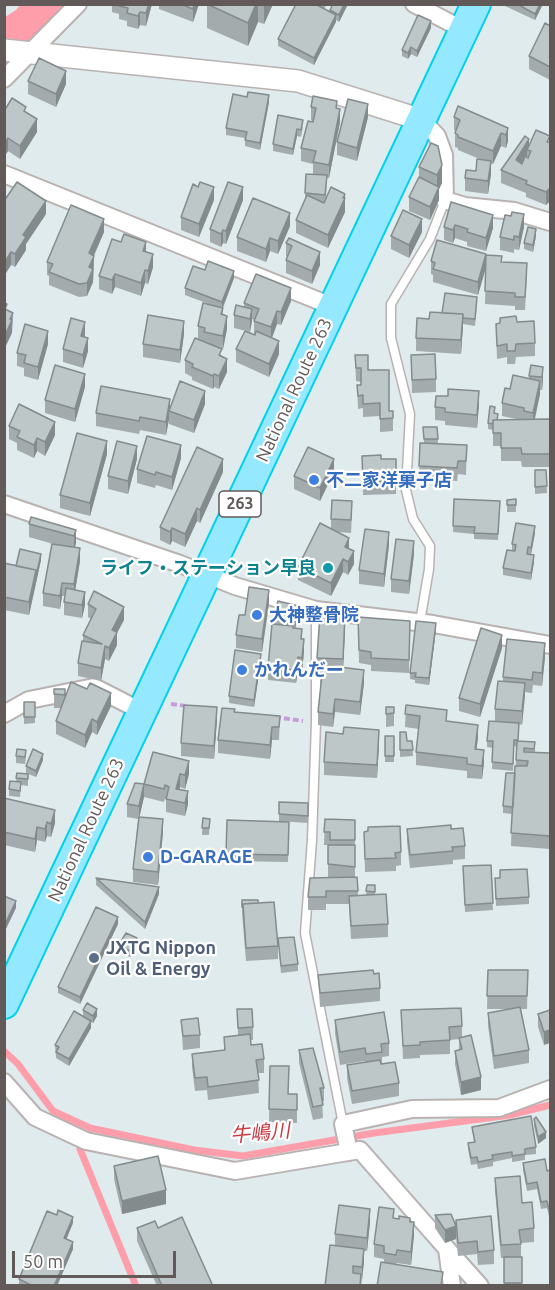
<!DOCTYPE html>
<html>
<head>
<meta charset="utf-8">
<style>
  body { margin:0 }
  #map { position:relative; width:555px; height:1290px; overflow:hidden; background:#e0ebed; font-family:Ubuntu,sans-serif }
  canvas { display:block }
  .frame { position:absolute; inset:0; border:6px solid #625959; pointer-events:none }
  .scale { position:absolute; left:12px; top:1251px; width:164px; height:27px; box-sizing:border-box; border:3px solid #625959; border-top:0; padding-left:8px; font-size:18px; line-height:21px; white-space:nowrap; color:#625959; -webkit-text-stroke:4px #fff; paint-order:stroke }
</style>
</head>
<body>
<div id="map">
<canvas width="555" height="1290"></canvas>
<div class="frame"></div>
<div class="scale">50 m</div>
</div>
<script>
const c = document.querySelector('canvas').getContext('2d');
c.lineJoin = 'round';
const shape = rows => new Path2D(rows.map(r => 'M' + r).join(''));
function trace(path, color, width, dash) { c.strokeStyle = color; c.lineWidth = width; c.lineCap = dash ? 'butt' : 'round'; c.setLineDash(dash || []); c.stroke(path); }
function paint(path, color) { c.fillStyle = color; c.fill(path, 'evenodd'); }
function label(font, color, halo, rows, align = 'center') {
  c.font = font + ' Ubuntu,"Noto Sans JP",sans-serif'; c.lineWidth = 4.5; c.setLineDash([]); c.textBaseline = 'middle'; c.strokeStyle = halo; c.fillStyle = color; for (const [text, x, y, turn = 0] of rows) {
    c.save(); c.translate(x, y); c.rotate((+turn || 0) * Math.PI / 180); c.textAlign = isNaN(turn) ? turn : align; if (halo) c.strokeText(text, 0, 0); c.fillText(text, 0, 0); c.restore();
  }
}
trace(shape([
  [4,1051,18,1064,53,1111,90,1128,194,1150,243,1156,374,1133,510,1115,550,1105],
  [80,1149,136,1286]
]), '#ff9eab', 7);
trace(shape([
  [4,41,30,24,45,4]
]), '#ff9eab', 39);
const service = shape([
  [316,610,316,722,312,840,305,933,343,1124],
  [420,622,429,569,430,546,413,519,406,490,410,414,391,338,391,304,430,239,445,200]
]);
const minor = shape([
  [414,4,464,30],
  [4,79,78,4],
  [422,120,437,136,444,155,445,200,465,206,514,211,550,222],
  [4,174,334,307],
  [4,504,180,564,235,586,316,610,433,624,550,645],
  [4,714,29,700,94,687,141,711],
  [4,1082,35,1117,86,1141,235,1171,360,1150,447,1249,452,1286],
  [349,1152,343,1124,412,1109,499,1108,550,1089],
  [447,1249,480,1286]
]);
const tertiary = shape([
  [4,50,298,81,422,120]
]);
const trunk = shape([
  [4,1004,476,4]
]);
trace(service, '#b9b2b1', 11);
trace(minor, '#b9b2b1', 20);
trace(tertiary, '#b9b2b1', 24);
trace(trunk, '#00d1ed', 32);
trace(shape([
  [4,6,6,4],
  [171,704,187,706],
  [275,717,303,721]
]), '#c79cda', 4, [6, 3]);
trace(service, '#fff', 8);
trace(minor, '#fff', 16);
trace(tertiary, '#fff', 21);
trace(trunk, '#94e8ff', 28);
paint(shape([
  [112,4,152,4,146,26,140,25,138,29,127,26,127,21,119,19,119,14,112,12],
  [159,4,199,4,193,22,159,9],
  [207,4,273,4,264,24,258,22,248,46,207,28],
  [296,4,327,4,324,9,330,12,330,10,348,4,339,22,336,20,314,65,278,46,278,39],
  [505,4,543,4,535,20,505,6],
  [550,26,550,80,529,69,529,56],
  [431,28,417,57,411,54,408,59,402,56,402,50],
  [28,81,66,84,56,107,28,94],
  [269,102,260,150,245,146,245,138,226,135,226,128],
  [4,107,26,113,37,132,20,159,8,151,6,154,4,153],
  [311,107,337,108,340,122,329,178,327,178,326,199,345,194,345,212,328,248,296,233,296,220,305,199,306,174,313,175,313,164,301,161,301,148,313,121,311,120],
  [278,115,303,127,301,137,297,136,293,155,273,151,273,144],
  [368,117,357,161,337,155,337,142],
  [454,117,508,128,508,141,506,148,501,146,493,164,491,164,491,174,488,194,465,191,465,178,476,171,482,160,458,150,458,148,455,147,455,133,456,131,454,130],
  [550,142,550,201,546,205,526,197,526,193,501,183,501,170,529,145],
  [431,143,442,183,439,189,439,200,430,220,409,211,409,197,419,177,419,167],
  [214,200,199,237,181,230,181,217],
  [243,200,226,244,223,243,221,247,210,242,210,229],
  [4,201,46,214,26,244,26,250,15,267,11,265,6,273,4,272],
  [493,215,493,228,486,251,467,246,467,242,455,238,453,243,444,240,444,227],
  [290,226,278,254,270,251,266,262,237,251,237,237],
  [524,227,519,250,514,249,514,253,500,250,500,237],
  [104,232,94,256,93,282,87,296,79,297,49,285,49,276,47,275,47,262],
  [422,232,409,258,391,249,391,236],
  [536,236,533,252,524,249,524,243],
  [289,238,320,265,312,284,286,273,286,260,287,257,286,256,286,243],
  [146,252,153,267,148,284,145,283,141,296,115,287,112,294,99,289,99,276],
  [431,261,486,263,502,262,527,276,525,310,515,310,515,306,485,304,486,267,478,295,433,282,433,275,431,274],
  [205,270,234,278,223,308,223,315,227,329,223,349,218,348,227,372,219,389,214,387,213,389,192,380,192,377,185,373,185,360,198,339,198,326,214,306,185,295,185,288],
  [291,301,281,325,277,324,272,338,279,354,269,377,236,362,236,349,255,335,254,334,254,320,252,319,250,332,234,328,234,315,244,307,244,303],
  [477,304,475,326,463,324,461,354,416,351,416,338,429,319,442,313],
  [517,322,535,343,535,356,516,357,515,364,507,364,507,357,497,359,496,324],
  [184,334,180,363,143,357,143,344],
  [85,335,84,337,88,351,83,368,63,362,63,349],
  [48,344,38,380,24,376,24,368,17,366,17,353],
  [355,355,368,370,389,411,393,411,393,431,380,432,380,416,363,417,363,408,358,409,357,385,361,385,361,382,356,381],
  [411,355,436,379,436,392,412,393],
  [543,367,543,380,542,390,540,390,540,394,535,419,550,419,550,467,522,467,521,461,501,461,501,446,493,446,493,430,488,429,488,423,495,413,498,420,516,419,502,416,502,403,510,389,529,379,529,376],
  [85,387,75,422,45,413,45,400],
  [448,396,479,404,477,428,445,425,445,421,435,420,435,407],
  [205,404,194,433,169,424,169,419,166,435,140,430,139,434,96,426,96,413,170,407],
  [9,426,55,435,45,456,37,451,34,458,17,450,17,443,9,439],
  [423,427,437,427,438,444,467,445,466,475,458,474,457,481,419,479,420,443,424,443],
  [107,454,90,516,60,508,60,495],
  [362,456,381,459,396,459,396,494,363,495],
  [181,458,172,490,156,485,155,488,137,483,137,469],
  [137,459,128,494,108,489,108,476],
  [535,470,546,470,547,493,535,494],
  [223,472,200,523,197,521,185,547,172,541,170,545,160,540,160,527],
  [334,472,320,501,294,489,294,476],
  [454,499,500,501,498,540,474,539,474,534,453,532],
  [516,499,516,512,507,512,507,500],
  [352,514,351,533,338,532,354,564,348,575,343,572,331,596,298,580,298,567,331,529,331,519],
  [29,524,76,530,76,543,75,547,80,561,75,590,85,605,82,618,64,615,64,602,65,596,62,596,60,609,43,606,43,593,53,544,29,537],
  [535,533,531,554,534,562,531,580,503,575,503,568,512,551,512,544],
  [389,545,384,587,359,584,359,570],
  [414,554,409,594,391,592,391,579],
  [41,560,29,615,4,610,4,563,16,566],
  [269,603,262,652,236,648,236,635,245,615],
  [88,604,124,620,117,633,117,645,109,661,105,659,101,681,78,676,78,663,83,641,83,635,91,619,88,617],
  [299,613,295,629,302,639,304,652,302,671,298,670,296,683,268,680,268,667,273,617],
  [358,617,410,621,409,673,371,671,371,665,359,663],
  [345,629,343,668,364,683,360,715,335,712,333,727,318,725,318,712,322,671,317,671,317,658],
  [436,630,429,685,415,683,415,680,410,679,410,673],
  [502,648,480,717,459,711,459,698],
  [545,657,542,686,533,685,532,693,525,692,522,725,519,724,518,741,535,742,535,752,550,753,550,849,511,846,512,814,503,813,503,806,515,773,517,747,514,746,513,771,492,769,493,748,487,747,487,741,495,722,495,709,503,681,503,677],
  [261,661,254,707,229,703,229,696],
  [54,689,65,689,65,696,111,706,97,735,92,732,85,748,56,734,56,721,61,708,54,708],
  [24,702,35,702,35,723,24,724],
  [406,705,447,722,478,738,476,749,484,763,482,779,467,778,467,771,416,765,416,752,419,729,405,727],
  [386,707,394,707,394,726,386,727],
  [235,712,280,716,279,740,272,740,270,759,218,753,218,740],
  [217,720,214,759,181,756,181,743],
  [400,732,407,741,412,741,413,756,400,757],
  [343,734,379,743,377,778,324,775,324,762],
  [385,736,394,736,394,762,385,762],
  [153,752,189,774,185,789,180,787,180,789,188,804,185,816,166,812,166,799,165,798,164,802,144,797,144,784],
  [16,756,26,757,25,764,16,763],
  [43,760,36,777,28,774,28,786,21,785,20,797,9,796,9,789,16,781,17,773,26,773,26,766],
  [144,797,139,817,163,832,158,885,133,882,133,869,138,819,127,817,127,804],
  [4,798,55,823,51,837,47,836,45,842,37,840,35,852,4,845],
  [279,802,308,803,308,823,279,821],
  [203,818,210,819,209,835,202,835],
  [325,819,355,820,355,877,357,877,358,895,366,895,367,885,375,885,375,894,388,924,388,937,351,939,349,904,326,904,326,910,308,910,308,897,334,878,328,877,328,845,324,845],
  [227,820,289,822,288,862,226,861],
  [407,829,451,829,465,846,465,859,453,860,453,864,410,868,407,842],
  [364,832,401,852,401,865,396,866,396,871,365,872],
  [491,865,493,910,465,912,463,866],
  [500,870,529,897,529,904,496,906,495,878,500,878],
  [96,878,159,894,145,929,96,885],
  [242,900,258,903,278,946,278,959,246,961,242,913],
  [118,924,80,1004,58,993,58,987],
  [278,938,298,964,298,971,281,973],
  [119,945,137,945,130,957,119,952],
  [488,970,528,970,527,1009,521,1009,529,1050,529,1063,494,1069,488,1026,488,1013,509,1009,487,1009],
  [374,974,380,988,380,1001,320,1007,318,975],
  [237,1009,253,1027,253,1040,251,1040,251,1045,264,1059,264,1073,258,1073,259,1093,208,1100,207,1090,195,1091,192,1067,192,1054,224,1050,224,1037,238,1035],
  [83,1010,97,1016,93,1023,91,1022,91,1028,69,1066,56,1058,55,1045,83,1016],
  [401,1010,462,1026,462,1037,481,1090,461,1095,455,1064,455,1051,459,1050,459,1039,450,1040,450,1054,420,1055,420,1058,403,1059],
  [550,1010,544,1045,538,1027,538,1014],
  [181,1020,200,1035,200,1048,183,1050],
  [335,1020,389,1043,389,1056,382,1057,382,1064,399,1083,399,1096,352,1104,347,1078,347,1065,365,1062,365,1061,340,1065,335,1033],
  [299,1050,324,1088,324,1101,322,1101,323,1118,313,1120,299,1063],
  [270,1066,288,1094,297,1094,297,1123,269,1122],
  [534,1119,546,1138,538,1144,534,1126],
  [472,1127,536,1147,536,1154,525,1155,525,1160,512,1162,512,1158,493,1162,493,1166,478,1169,477,1164,471,1165,468,1149,468,1143,474,1142],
  [523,1163,547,1171,550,1170,550,1221,547,1208,541,1209,537,1189,527,1191,523,1170],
  [114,1166,166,1204,122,1214,114,1179],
  [495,1178,522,1203,534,1228,534,1242,521,1243,521,1257,522,1257,522,1286,504,1286,504,1258,501,1258,495,1191],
  [435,1215,456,1225,494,1250,494,1264,478,1265,477,1254,458,1256,456,1237,456,1239,445,1243,435,1228],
  [394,1218,410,1222,414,1235,411,1265,397,1263,396,1264,443,1286,377,1286,384,1262,384,1259,374,1257,374,1244],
  [370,1222,367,1251,364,1251,364,1262,361,1286,335,1246,335,1234],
  [73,1223,66,1239,73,1249,57,1286,19,1286,19,1279],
  [137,1228,158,1228,212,1286,157,1286,137,1241]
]), '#a3abac');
paint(shape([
  [149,4,152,4,146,26,146,13],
  [194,4,199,4,193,22,193,9],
  [256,4,258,4,258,22,248,46,248,23],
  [264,4,273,4,264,24],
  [344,4,348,4,339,22,339,15],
  [540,4,543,4,535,20,535,14],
  [140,12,140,25,138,29,138,16],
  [336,15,336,22,314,65,314,58],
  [431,21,431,28,417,57,417,51],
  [411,47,411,54,408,59,408,53],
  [66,71,66,84,56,107,56,94],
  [269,95,269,102,260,150,260,143],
  [368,104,368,117,357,161,357,148],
  [340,109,340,122,329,178,329,165],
  [37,119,37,132,20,159,20,146],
  [508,128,508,141,506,148,506,135],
  [297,129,297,136,293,155,293,149],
  [501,133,501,146,493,164,493,151],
  [8,138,8,151,6,154,6,141],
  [529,139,529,150,527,150,527,156,516,173,516,160],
  [491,161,491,174,488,194,488,181],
  [442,165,442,183,439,189,439,200,430,220,430,207,437,192,437,175],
  [214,187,214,200,199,237,199,224],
  [243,187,243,200,226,244,226,231],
  [550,188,550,201,546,205,546,192],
  [345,194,345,212,328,248,328,235],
  [46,201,46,214,26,244,26,250,15,267,15,254,23,235],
  [290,213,290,226,278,254,278,241],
  [524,214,524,227,519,250,519,237],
  [493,215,493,228,486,251,486,238],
  [104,219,104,232,89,266,89,253],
  [422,219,422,232,409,258,409,245],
  [455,225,455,238,453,243,453,230],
  [536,229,536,236,533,252,533,245],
  [223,230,223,243,221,247,221,234],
  [270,238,270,251,266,262,266,249],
  [146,242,146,255,143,251],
  [11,252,11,265,6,273,6,260],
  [320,252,320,265,312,284,312,271],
  [153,254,153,267,148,284,148,271],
  [486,254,486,267,478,295,478,282],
  [94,256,93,282,87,296,87,283,89,267],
  [145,270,145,283,141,296,141,283],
  [234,271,234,278,222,309,222,302],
  [115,274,115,287,112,294,112,280],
  [291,288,291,301,281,325,281,312],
  [252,309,252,322,250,332,250,319],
  [277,311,277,324,271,340,271,327],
  [13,313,12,333,4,350,4,337],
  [463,314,463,327,461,354,461,340],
  [227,316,227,329,223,349,223,336],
  [184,321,184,334,180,363,180,350],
  [85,322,85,335,81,349,81,336],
  [48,331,48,344,38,380,38,367],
  [88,338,88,351,83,368,83,355],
  [279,341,279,354,269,377,269,364],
  [227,359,227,372,219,389,219,376],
  [543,367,543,380,542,390,542,377],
  [85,374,85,387,75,422,75,409],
  [214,374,214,387,213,389,213,376],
  [540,381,540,394,533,426,533,413],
  [205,391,205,404,194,433,194,420],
  [479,391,479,404,477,428,477,415],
  [170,399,170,412,169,411,169,419,166,435,166,422],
  [55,422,55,435,45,456,45,442],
  [37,438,37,451,34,458,34,445],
  [107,441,107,454,90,516,90,503],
  [181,445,181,458,172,490,172,477],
  [137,446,137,459,128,494,128,481],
  [223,459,223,472,200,523,200,510],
  [334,459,334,472,320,501,320,488],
  [197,508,197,521,185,547,185,534],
  [535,526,535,533,531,554,531,548],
  [172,528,172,541,170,545,170,532],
  [76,530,76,543,74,549,74,536],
  [389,532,389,545,384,587,384,574],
  [349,538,349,551,345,547],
  [414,541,414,554,409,594,409,581],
  [80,548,80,561,74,598,74,584],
  [354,551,354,564,348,575,348,562],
  [41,554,41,560,29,615,29,602],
  [534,555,534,562,531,580,531,573],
  [343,559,343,572,331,596,331,583],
  [62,583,62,596,60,609,60,596],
  [269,590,269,603,262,652,262,639],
  [85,592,85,605,82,618,82,605],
  [299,606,299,613,295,629,295,622],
  [124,607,124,620,117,633,117,645,109,661,109,648,112,630],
  [345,615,345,629,343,672,343,659],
  [436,623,436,630,429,685,429,678],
  [502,635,502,648,480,717,480,704],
  [304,639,304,652,302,671,302,658],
  [545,643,545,657,542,686,542,673],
  [105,646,105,659,101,681,101,668],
  [261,654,261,661,254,707,254,700],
  [298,657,298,670,296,683,296,670],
  [364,670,364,683,360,715,360,702],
  [525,683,525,696,522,725,522,711],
  [111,693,111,706,97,735,97,722],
  [335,699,335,712,333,727,333,714],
  [217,707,217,720,214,759,214,746],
  [92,719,92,732,85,748,85,735],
  [478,725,478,738,475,762,475,749],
  [272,727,272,740,270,759,270,745],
  [379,730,379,743,377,778,377,765],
  [484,750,484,763,482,779,482,766],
  [43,754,43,760,36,777,36,771],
  [189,761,189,774,185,789,185,775],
  [180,774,180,787,176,802,176,789],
  [144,784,144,797,139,819,139,806],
  [188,791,188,804,185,816,185,803],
  [55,810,55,823,51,837,51,824],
  [163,819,163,832,158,885,158,872],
  [47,822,47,836,45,842,45,829],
  [37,827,37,840,35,852,35,839],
  [159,887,159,894,145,929,145,922],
  [16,901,16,908,4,933,4,926],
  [118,917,118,924,80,1004,80,997],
  [137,938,137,945,130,957,130,951],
  [97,1009,97,1016,93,1023,93,1016],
  [91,1021,91,1028,69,1066,69,1059],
  [550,1030,550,1043,544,1045,544,1032],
  [481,1077,481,1090,461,1095,461,1082],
  [546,1132,546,1138,538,1144,538,1137],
  [166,1190,166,1204,122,1214,122,1201],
  [370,1209,370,1222,367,1251,367,1238],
  [73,1217,73,1223,64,1245,64,1238],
  [414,1222,414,1235,411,1265,411,1252],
  [456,1226,456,1239,445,1243,445,1230],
  [73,1242,73,1249,57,1286,54,1286],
  [364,1249,364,1262,362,1280,362,1267]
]), '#848b8c');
const building = shape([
  [120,4,149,4,146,13,140,12,138,16,127,13,128,8,119,6,120,4],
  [181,4,194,4,193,9,181,4],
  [207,4,256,4,248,23,207,4],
  [296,4,315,4,336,15,314,58,278,39,296,4],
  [333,4,344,4,339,15,330,10,333,4],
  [517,4,540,4,535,14,517,4],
  [418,15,431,21,417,51,411,47,408,53,402,50,418,15],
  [545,23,550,26,550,67,529,56,545,23],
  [39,58,66,71,56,94,28,81,39,58],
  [248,92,269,95,260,143,245,140,247,132,226,128,233,94,247,97,248,92],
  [313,96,337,101,336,108,340,109,329,165,313,162,316,151,301,148,308,121,313,122,316,108,311,107,313,96],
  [12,98,26,107,24,111,37,119,20,146,8,138,6,141,4,140,4,107,6,108,12,98],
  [348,99,368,104,357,148,337,142,348,99],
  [458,106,508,128,506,135,501,133,493,151,458,137,458,135,455,133,460,120,454,117,458,106],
  [278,115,303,120,301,130,297,129,293,149,273,144,278,115],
  [536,130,550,136,547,142,550,142,550,188,546,192,526,184,527,181,501,170,525,136,529,139,516,160,522,164,525,156,528,158,531,151,527,150,536,130],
  [431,143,438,146,442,165,437,175,419,167,431,143],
  [477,159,491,161,488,181,465,178,466,170,476,171,477,159],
  [306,174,327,175,325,195,305,193,306,174],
  [419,177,439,187,430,207,409,197,419,177],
  [17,182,46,201,23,235,26,237,15,254,11,252,6,260,4,259,4,201,17,182],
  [200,182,214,187,199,224,181,217,193,184,198,187,200,182],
  [228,182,243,187,226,231,223,230,221,234,210,229,228,182],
  [331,187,345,194,343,198,345,198,328,235,296,220,307,195,324,203,331,187],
  [253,198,290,213,278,241,270,238,266,249,237,237,253,198],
  [451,202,493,215,486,238,467,232,468,229,455,225,453,230,444,227,451,202],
  [71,205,104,219,89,253,94,256,89,267,93,269,87,283,79,284,49,272,53,264,47,262,71,205],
  [403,210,422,219,409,245,391,236,403,210],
  [512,212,524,214,519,237,514,236,514,240,500,237,505,215,511,216,512,212],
  [528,227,536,229,533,245,524,243,528,227],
  [124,234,146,242,143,251,153,254,148,271,145,270,141,283,115,274,112,280,99,276,112,239,121,242,124,234],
  [289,238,320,252,312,271,286,260,292,246,286,243,289,238],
  [437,240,486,254,478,282,433,269,435,263,431,261,437,240],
  [486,255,502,256,501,262,527,263,525,297,515,297,515,293,485,291,486,255],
  [208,261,234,271,222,302,185,288,193,266,205,270,208,261],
  [256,274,291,288,281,312,277,311,271,327,254,321,259,309,244,303,256,274],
  [445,293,477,297,475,319,463,318,463,314,442,313,445,293],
  [4,302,7,304,5,309,13,313,10,319,12,320,4,337,4,302],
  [203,303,223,308,221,314,227,316,223,336,204,332,205,328,198,326,203,303],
  [236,305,252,309,250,319,234,315,236,305],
  [430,312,463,314,461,340,416,338,417,318,429,319,430,312],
  [148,315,184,321,180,350,143,344,148,315],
  [516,316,517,322,534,321,535,343,516,344,515,351,507,351,507,344,497,346,496,324,500,323,500,318,516,316],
  [71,318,85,322,81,336,88,338,83,355,63,349,71,318],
  [25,324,48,331,38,367,24,363,26,355,17,353,25,324],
  [245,331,255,335,256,331,279,341,269,364,236,349,245,331],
  [195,338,222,349,219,355,227,359,219,376,214,374,213,376,192,367,193,364,185,360,195,338],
  [435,354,436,379,412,380,411,355,435,354],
  [355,355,368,355,368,370,389,370,389,411,393,411,393,418,380,419,380,403,363,404,363,395,358,396,357,385,361,385,361,368,356,368,355,355],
  [55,365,85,374,75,409,45,400,55,365],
  [531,365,543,367,542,377,529,376,531,365],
  [513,375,540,381,533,413,524,411,524,408,502,403,505,388,510,389,513,375],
  [180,381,205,391,194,420,169,411,180,381],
  [101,386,170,399,166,422,140,417,139,421,96,413,101,386],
  [448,389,479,391,477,415,445,412,445,408,435,407,436,396,448,396,448,389],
  [19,404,55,422,45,442,37,438,34,445,17,437,20,431,9,426,19,404],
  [490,406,495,407,494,413,498,414,497,420,493,420,493,424,488,423,490,406],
  [550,419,550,454,522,454,521,448,501,448,501,433,493,433,493,420,550,419],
  [423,427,437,427,438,439,424,439,423,427],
  [77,433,107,441,90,503,60,495,77,433],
  [147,436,181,445,172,477,156,472,155,475,137,469,147,436],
  [117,441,137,446,128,481,108,476,117,441],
  [420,443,467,445,466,461,458,461,457,468,419,466,420,443],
  [197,447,223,459,200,510,197,508,185,534,172,528,170,532,160,527,197,447],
  [308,447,334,459,320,488,294,476,308,447],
  [381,455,381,459,396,459,396,481,363,482,362,456,381,455],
  [535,470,546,470,547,486,535,487,535,470],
  [454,499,500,501,498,534,474,533,475,527,453,526,454,499],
  [516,499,516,505,507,505,507,500,516,499],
  [332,500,352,501,351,520,331,519,332,500],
  [31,517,76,530,74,536,29,524,31,517],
  [320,523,349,538,345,547,354,551,348,562,343,559,331,583,298,567,320,523],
  [516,523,535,526,531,548,528,547,527,554,534,555,531,573,503,568,507,550,515,551,516,545,512,544,516,523],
  [365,529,389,532,384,574,359,570,365,529],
  [396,539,414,541,409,581,391,579,396,539],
  [52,544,80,548,74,584,62,583,60,596,43,593,52,544],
  [20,549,41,554,36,576,36,570,16,566,20,549],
  [4,563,36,570,29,602,4,597,4,563],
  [249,587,269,590,262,639,236,635,239,615,245,615,249,587],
  [66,588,85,592,82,605,64,602,66,588],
  [94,591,124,607,112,630,117,632,109,648,105,646,101,668,78,663,82,641,102,644,83,635,96,609,88,604,94,591],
  [278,601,299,606,295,622,273,617,278,601],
  [320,614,345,615,343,659,317,658,320,614],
  [358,617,410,621,409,660,371,658,371,652,359,650,358,617],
  [416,621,436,623,429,678,415,677,416,673,410,673,416,621],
  [272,624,293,626,293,628,302,629,301,639,304,639,302,658,298,657,296,670,268,667,272,624],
  [481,628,502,635,480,704,459,698,481,628],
  [507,639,545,643,542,673,533,672,532,680,503,677,507,639],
  [235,650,261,654,254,700,229,696,235,650],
  [323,665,364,670,360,702,335,699,333,714,318,712,323,665],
  [498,681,525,683,522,711,495,709,498,681],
  [71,682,87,689,90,683,111,693,97,722,92,719,85,735,56,721,71,682],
  [54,689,65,689,65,695,54,694,54,689],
  [24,702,35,702,35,717,24,717,24,702],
  [184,705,217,707,214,746,181,743,184,705],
  [406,705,447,710,446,721,478,725,475,749,484,750,482,766,467,764,467,758,416,752,420,716,405,714,406,705],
  [386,707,394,707,394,713,386,714,386,707],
  [222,708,235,709,234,712,280,716,279,727,272,727,270,745,218,740,222,708],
  [489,721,519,723,518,740,514,740,513,764,492,762,493,741,487,741,489,721],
  [344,727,379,730,377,765,324,762,326,732,343,734,344,727],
  [400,732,406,732,407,741,412,741,413,750,400,750,400,732],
  [385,736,394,736,394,756,385,756,385,736],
  [517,741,535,742,534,749,524,748,524,752,550,753,550,836,511,833,515,766,527,766,528,761,516,760,517,741],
  [17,749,26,750,25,757,16,756,17,749],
  [33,749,43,754,36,771,26,766,33,749],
  [153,752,189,761,185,775,180,774,176,789,188,791,185,803,166,799,169,787,165,785,164,789,144,784,153,752],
  [17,773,28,774,28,779,16,778,17,773],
  [506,773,515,773,513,807,503,806,506,773],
  [10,781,21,782,20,791,9,789,10,781],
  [135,783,144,784,139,806,127,804,135,783],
  [4,798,55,810,51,824,47,822,45,829,37,827,35,839,4,832,4,798],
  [279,802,308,803,308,816,279,814,279,802],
  [139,817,163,819,158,872,133,869,139,817],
  [203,818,210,819,209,828,202,828,203,818],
  [325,819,355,820,355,840,330,840,330,832,324,832,325,819],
  [227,820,289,822,288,855,226,854,227,820],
  [451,825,451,829,463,828,465,846,452,847,453,851,410,855,407,829,451,825],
  [400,826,401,852,395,853,396,858,365,859,364,832,368,831,368,827,400,826],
  [328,845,355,845,355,867,328,864,328,845],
  [491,865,493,903,465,905,463,866,491,865],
  [527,869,529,897,496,899,495,878,500,878,500,870,527,869],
  [357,877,358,891,326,891,326,897,308,897,310,878,357,877],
  [96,878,159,887,145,922,96,878],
  [367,885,375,885,375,892,366,891,367,885],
  [386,894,388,924,351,926,349,896,386,894],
  [4,896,16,901,4,926,4,896],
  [242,900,258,900,258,903,243,904,242,907,242,900],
  [274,902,278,946,246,948,243,904,274,902],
  [96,907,118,917,80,997,58,987,96,907],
  [126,933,137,938,130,951,119,945,126,933],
  [294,937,298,964,281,966,278,938,294,937],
  [373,970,374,974,379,973,380,988,320,993,318,975,373,970],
  [488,970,528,970,527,996,487,996,488,970],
  [87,1003,97,1009,93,1016,83,1010,87,1003],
  [520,1007,529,1050,494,1056,488,1013,520,1007],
  [461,1008,462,1026,449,1027,450,1040,420,1042,420,1045,403,1046,401,1010,461,1008],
  [237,1009,252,1009,253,1027,238,1028,237,1009],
  [550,1010,550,1030,544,1032,538,1014,550,1010],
  [74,1011,91,1021,69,1059,56,1052,59,1047,55,1045,74,1011],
  [384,1012,389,1043,381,1044,382,1052,366,1054,365,1048,340,1052,335,1020,384,1012],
  [198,1018,200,1035,183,1036,181,1020,198,1018],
  [250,1034,251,1045,262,1044,264,1059,256,1060,259,1080,208,1087,207,1077,195,1078,192,1054,225,1050,224,1037,250,1034],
  [471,1035,481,1077,461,1082,455,1051,462,1049,459,1038,471,1035],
  [313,1048,324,1088,320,1088,323,1105,313,1107,299,1050,313,1048],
  [380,1060,381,1064,395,1062,399,1083,352,1091,347,1065,380,1060],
  [270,1066,289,1066,288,1094,297,1094,297,1110,269,1109,270,1066],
  [531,1116,536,1147,525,1149,525,1154,512,1156,512,1152,492,1155,493,1159,478,1162,477,1157,471,1158,468,1143,475,1142,472,1127,531,1116],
  [536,1117,546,1132,538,1137,534,1119,536,1117],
  [158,1156,166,1190,122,1201,114,1166,158,1156],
  [545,1159,547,1171,550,1170,550,1214,547,1201,541,1202,537,1182,527,1184,523,1163,545,1159],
  [520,1176,522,1203,532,1202,534,1228,519,1230,521,1244,501,1245,495,1178,520,1176],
  [339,1205,370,1209,367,1238,335,1234,339,1205],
  [379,1207,394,1209,393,1218,399,1219,399,1216,410,1218,410,1222,414,1222,411,1252,397,1250,396,1255,384,1253,384,1246,374,1244,379,1207],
  [58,1210,73,1217,64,1238,73,1242,54,1286,33,1286,19,1279,47,1211,57,1215,58,1210],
  [451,1214,456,1226,445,1230,435,1215,451,1214],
  [491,1216,494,1250,478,1252,477,1241,458,1243,456,1220,491,1216],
  [182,1217,212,1284,209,1286,162,1286,137,1228,155,1221,158,1228,182,1217],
  [330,1245,364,1249,362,1267,353,1266,353,1273,361,1274,360,1286,325,1286,330,1245],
  [504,1257,522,1257,522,1283,504,1283,504,1257],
  [381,1262,443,1272,441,1286,377,1286,381,1262]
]);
paint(building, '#bdc7c8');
trace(building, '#848b8c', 1.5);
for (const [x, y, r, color] of [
  [314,480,6,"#3f7fe0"],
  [328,568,6,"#0f9aa8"],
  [257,615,6,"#3f7fe0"],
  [242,670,6,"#3f7fe0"],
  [148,857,6,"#3f7fe0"],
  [94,958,6,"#5c6f8a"]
]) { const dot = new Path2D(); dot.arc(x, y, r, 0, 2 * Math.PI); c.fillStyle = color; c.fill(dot); trace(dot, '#fff', 2); }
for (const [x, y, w] of [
  [240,504,42]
]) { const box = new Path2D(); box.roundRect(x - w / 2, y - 13, w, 26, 4.5); c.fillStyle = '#fff'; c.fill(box); trace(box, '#625959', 1.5); }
label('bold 16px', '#625959', null, [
  ["263",240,504]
]);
label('18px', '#625959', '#fff', [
  ["National Route 263",294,390,-65],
  ["National Route 263",86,830,-65]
]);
label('bold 18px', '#366cbe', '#fff', [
  ["不二家洋菓子店",326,480],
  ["大神整骨院",269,615],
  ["かれんだー",254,670],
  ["D-GARAGE",160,857]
], 'left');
label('bold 18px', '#0d838f', '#fff', [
  ["ライフ・ステーション早良",316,568]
], 'right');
label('bold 18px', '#4e5e75', '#fff', [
  ["JXTG Nippon",106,948],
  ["Oil & Energy",106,969]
], 'left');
label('italic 20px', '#cb3941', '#fff', [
  ["牛嶋川",260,1133,-5]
]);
</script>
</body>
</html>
